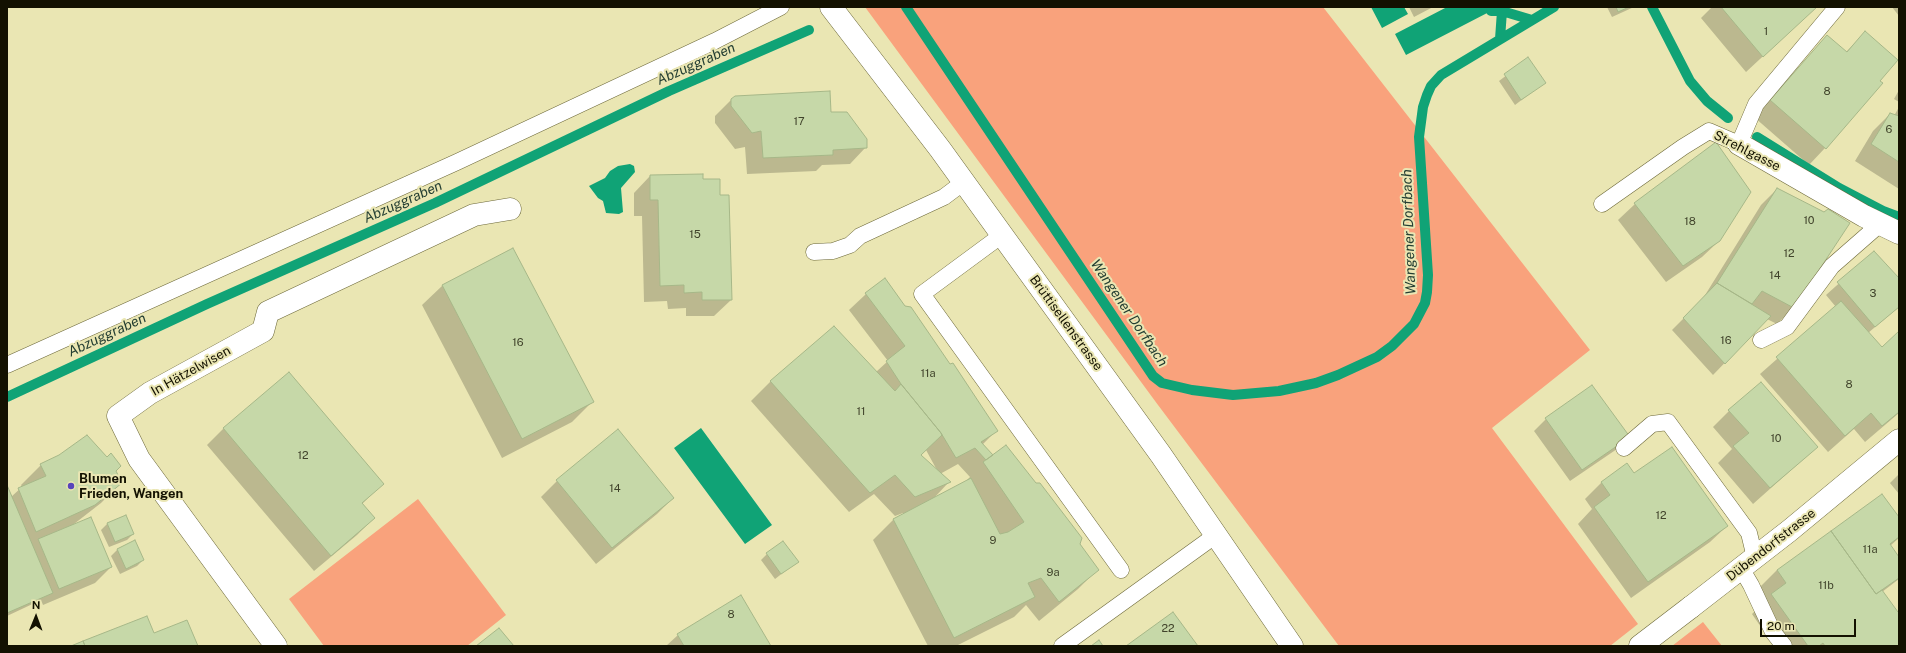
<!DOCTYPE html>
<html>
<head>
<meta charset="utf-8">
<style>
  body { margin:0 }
  #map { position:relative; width:1906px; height:653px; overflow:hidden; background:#eae6b3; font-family:"Public Sans",sans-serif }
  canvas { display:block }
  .frame { position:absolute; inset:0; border:8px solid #131101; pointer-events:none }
  .north { position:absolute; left:16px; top:597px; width:40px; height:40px; -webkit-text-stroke:3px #eae6b3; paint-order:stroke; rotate:1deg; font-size:11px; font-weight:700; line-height:16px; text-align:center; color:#131101 }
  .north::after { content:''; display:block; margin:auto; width:14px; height:18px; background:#131101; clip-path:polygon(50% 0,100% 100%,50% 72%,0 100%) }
  .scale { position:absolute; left:1760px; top:619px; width:96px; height:18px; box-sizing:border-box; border:2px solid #131101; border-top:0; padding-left:5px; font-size:12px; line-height:14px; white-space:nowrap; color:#131101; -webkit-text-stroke:3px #eae6b3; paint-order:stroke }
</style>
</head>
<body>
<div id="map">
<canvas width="1906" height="653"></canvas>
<div class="frame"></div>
<div class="north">N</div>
<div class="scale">20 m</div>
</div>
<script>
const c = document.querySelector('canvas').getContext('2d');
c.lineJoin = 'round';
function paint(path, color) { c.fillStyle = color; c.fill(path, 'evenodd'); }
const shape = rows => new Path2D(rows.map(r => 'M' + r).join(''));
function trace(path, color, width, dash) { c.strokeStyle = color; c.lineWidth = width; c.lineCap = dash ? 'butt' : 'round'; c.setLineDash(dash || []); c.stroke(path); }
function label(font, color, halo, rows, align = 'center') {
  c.font = font + ' "Public Sans",sans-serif'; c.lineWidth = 4; c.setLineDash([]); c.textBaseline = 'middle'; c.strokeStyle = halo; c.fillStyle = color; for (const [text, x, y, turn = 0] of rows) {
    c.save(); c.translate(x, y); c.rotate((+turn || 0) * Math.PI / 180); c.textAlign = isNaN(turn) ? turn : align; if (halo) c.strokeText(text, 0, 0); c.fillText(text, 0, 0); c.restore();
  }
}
paint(shape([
  [865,7,1323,7,1590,350,1492,428,1638,624,1610,646,1339,646,1158,405],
  [418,499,506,615,467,646,324,646,289,599],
  [1703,622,1722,646,1672,646]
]), '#f9a27c');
paint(shape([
  [1371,7,1404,7,1408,14,1382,28],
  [1447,7,1489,7,1491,11,1406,55,1395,34],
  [630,164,634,166,635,172,621,188,623,212,619,214,606,213,603,201,598,198,589,186,605,178,610,171,618,166],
  [701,428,772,525,745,544,674,448]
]), '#10a376');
paint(shape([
  [1409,7,1433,7,1414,17],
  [1607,7,1634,7,1612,17],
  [1712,7,1816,7,1746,72,1701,18],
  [1892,7,1899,7,1899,16],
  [1865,33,1825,148,1809,165,1754,117,1827,36,1846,52],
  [1528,59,1544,83,1515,105,1499,81],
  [1899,90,1899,102,1894,99],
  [732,99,831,113,866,147,850,164,822,165,816,171,747,174,745,147,735,149,715,123,715,116],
  [1899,107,1899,189,1855,161,1873,131,1890,114,1894,116],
  [650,176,702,180,719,196,731,300,714,316,686,316,686,308,668,309,667,301,644,302,642,216,634,216,634,193],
  [1777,189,1793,308,1777,324,1767,319,1713,375,1672,330,1702,300,1761,205],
  [1635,204,1719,241,1702,257,1666,282,1618,220],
  [512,249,592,402,572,422,502,458,422,305,442,286],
  [1874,252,1899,280,1899,307,1868,333,1881,348,1899,333,1899,413,1865,442,1854,429,1828,452,1760,374,1836,307,1826,295],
  [885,279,996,431,982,445,1079,544,1098,569,1078,589,1039,621,1026,605,1014,617,956,646,928,646,873,540,893,520,903,514,903,513,895,516,874,494,849,512,751,401,770,382,833,328,876,372,888,361,849,310,866,294],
  [926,450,938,472,920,456],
  [958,464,970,477,964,483,934,498,949,482,940,474],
  [288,374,382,484,362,504,374,518,357,535,314,571,207,445,223,429],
  [1592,386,1628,437,1617,449,1570,481,1534,431,1546,419],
  [1729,411,1817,447,1753,504,1718,463,1732,449,1713,427],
  [41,465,115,471,121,483,101,503,74,524,111,567,95,583,43,605,41,600,7,616,7,488,11,497,22,487,21,485],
  [1626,465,1634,474,1727,526,1710,542,1631,598,1578,524,1592,509,1585,499,1601,483],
  [1899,474,1899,494,1890,483],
  [557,481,673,498,657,514,596,564,541,497],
  [125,516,133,534,127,540,109,547,101,530,107,524],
  [1899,519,1899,538,1890,546,1899,558,1899,579,1882,592,1897,614,1899,613,1899,646,1774,646,1752,614,1765,601,1757,590,1777,570],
  [135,542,143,560,137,566,120,574,111,556,117,550],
  [767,554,797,562,775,579,761,560],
  [678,635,770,646,666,646]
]), '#0003');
trace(shape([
  [906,7,1153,376,1162,383,1192,390,1233,395,1279,391,1316,383,1338,375,1377,357,1392,346,1414,324,1425,303,1427,292,1428,275,1419,137,1423,107,1427,95,1431,86,1441,75,1554,7],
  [1652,7,1690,81,1707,101,1728,118],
  [1491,11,1502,11,1532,20],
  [1500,39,1502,11],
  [1757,137,1839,188,1883,211,1899,217],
  [7,397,207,304,435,203,669,91,809,30]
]), '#10a376', 10);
const building = shape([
  [1616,7,1629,7,1618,12,1616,7],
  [1721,7,1817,7,1763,57,1721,7],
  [1865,31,1898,60,1880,81,1883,83,1826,149,1770,100,1827,35,1847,52,1865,31],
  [1528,57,1546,83,1521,100,1504,74,1528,57],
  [830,91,831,112,847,112,867,139,867,148,833,150,833,155,763,158,761,131,752,133,731,106,731,99,735,96,830,91],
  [1890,113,1899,116,1899,162,1871,144,1890,113],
  [1716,142,1751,192,1720,241,1683,266,1634,203,1716,142],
  [703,174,703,179,720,179,720,195,729,195,732,300,702,300,702,292,684,293,684,285,660,286,658,200,650,200,650,175,703,174],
  [1777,188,1824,212,1828,209,1850,223,1794,308,1762,291,1752,304,1717,283,1777,188],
  [513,248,594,402,522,439,442,285,513,248],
  [1874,251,1899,278,1899,307,1875,327,1837,282,1874,251],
  [885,278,905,306,911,307,950,364,953,363,998,431,981,442,993,455,986,460,975,448,956,458,941,433,901,384,886,361,905,346,865,293,885,278],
  [1717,283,1771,316,1725,364,1683,318,1717,283],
  [1841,301,1882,347,1899,331,1899,412,1882,426,1871,413,1845,436,1776,357,1841,301],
  [834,326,895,391,901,384,941,433,942,435,921,455,951,482,915,497,895,475,870,493,770,381,834,326],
  [289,372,384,484,362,503,375,518,331,556,223,428,289,372],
  [1761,382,1818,447,1770,488,1733,446,1749,433,1728,410,1761,382],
  [1592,385,1630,437,1582,470,1545,418,1592,385],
  [618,429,674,498,612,548,556,480,618,429],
  [87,435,107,457,111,453,121,466,116,471,122,483,95,505,36,532,18,488,46,476,40,464,59,455,87,435],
  [1006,445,1036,483,1040,483,1082,538,1080,544,1099,570,1059,602,1041,578,1028,583,1035,597,954,638,893,519,971,478,1000,534,1008,532,1024,522,983,462,1006,445],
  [1672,447,1728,526,1648,582,1594,507,1610,495,1601,482,1627,463,1634,473,1672,447],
  [7,485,53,593,7,613,7,485],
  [1882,494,1899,517,1899,537,1890,544,1899,557,1899,578,1876,594,1831,531,1882,494],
  [126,515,134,534,115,542,107,523,126,515],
  [91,517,112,567,59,589,38,539,91,517],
  [1831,531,1876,594,1882,590,1898,612,1899,611,1899,646,1825,646,1823,643,1819,646,1808,646,1771,594,1786,583,1777,570,1831,531],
  [135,540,144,560,126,569,117,549,135,540],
  [783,541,799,562,781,574,766,553,783,541],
  [741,595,771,646,684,646,677,634,741,595],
  [1173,612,1198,646,1126,646,1173,612],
  [147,616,154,633,187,620,198,646,85,646,83,641,147,616],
  [499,628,514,646,476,646,499,628],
  [1099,640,1103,646,1091,646,1099,640],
  [83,641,85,646,71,646,83,641]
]);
paint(building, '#c6d8a8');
trace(building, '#a6b788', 1);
const service = shape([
  [1602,204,1683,147,1709,131,1739,144,1756,104,1837,7],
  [1002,235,922,294,1121,570],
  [814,252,833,251,850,245,860,236,944,197,964,182],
  [1761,340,1787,327,1832,266,1880,224],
  [7,365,457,162,715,41,781,7],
  [1624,448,1652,424,1668,422,1749,533,1755,558],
  [1741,568,1751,585,1773,632,1784,646],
  [1062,646,1216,535]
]);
const minor = shape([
  [1739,144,1864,216,1899,233],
  [1691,607,1789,531,1899,440],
  [276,646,139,459,118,416,150,393,263,331,268,312,474,215,510,209]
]);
const tertiary = shape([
  [831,7,940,149,1161,455,1292,646],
  [1640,646,1691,607]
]);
trace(service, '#6c6839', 17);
trace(minor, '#6c6839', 23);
trace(tertiary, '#6c6839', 23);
trace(service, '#fff', 16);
trace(minor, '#fff', 22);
trace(tertiary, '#fff', 22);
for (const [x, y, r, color] of [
  [71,486,4,"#5744bb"]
]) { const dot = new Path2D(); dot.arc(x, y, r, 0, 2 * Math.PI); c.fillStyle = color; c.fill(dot); trace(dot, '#eae6b3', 1.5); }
label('11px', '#40432b', null, [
  ["1",1766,32],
  ["8",1827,92],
  ["17",799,122],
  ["6",1889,130],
  ["10",1809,221],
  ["18",1690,222],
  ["15",695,235],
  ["12",1789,254],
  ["14",1775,276],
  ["3",1873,294],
  ["16",1726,341],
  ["16",518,343],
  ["11a",928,374],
  ["8",1849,385],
  ["11",861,412],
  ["10",1776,439],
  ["12",303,456],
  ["14",615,489],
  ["12",1661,516],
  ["9",993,541],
  ["11a",1870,550],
  ["9a",1053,573],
  ["11b",1826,586],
  ["8",731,615],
  ["22",1168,629]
]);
label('13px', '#131101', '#eae6b3', [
  ["Strehlgasse",1747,151,27],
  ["Brüttisellenstrasse",1066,323,54],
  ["In Hätzelwisen",191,371,-29],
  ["Dübendorfstrasse",1771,545,-38]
]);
label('bold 13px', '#131101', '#eae6b3', [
  ["Blumen",79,479],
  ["Frieden, Wangen",79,494]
], 'left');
label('italic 14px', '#243e32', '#eae6b3', [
  ["Abzuggraben",696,64,-24],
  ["Abzuggraben",403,202,-24],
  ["Wangener Dorfbach",1409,232,-92],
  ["Wangener Dorfbach",1129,313,56],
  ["Abzuggraben",107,335,-25]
]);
</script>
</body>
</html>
